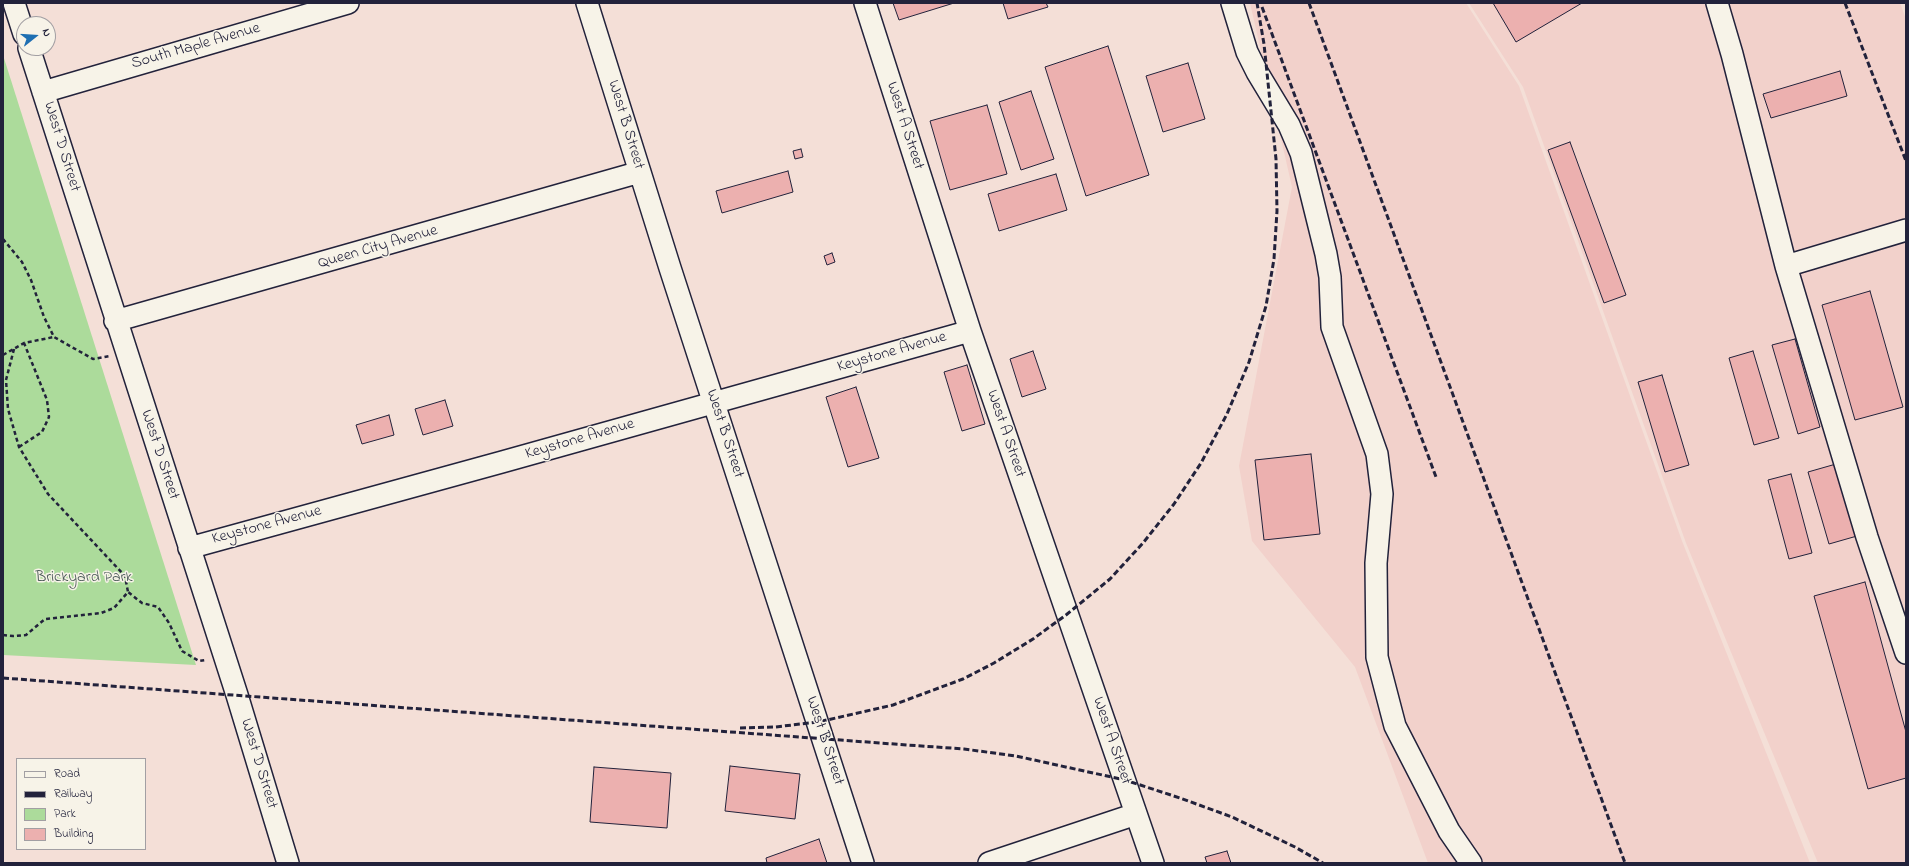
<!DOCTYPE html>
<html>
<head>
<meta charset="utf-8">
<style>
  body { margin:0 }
  #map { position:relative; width:1909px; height:866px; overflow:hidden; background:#f4dfd7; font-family:"Indie Flower",sans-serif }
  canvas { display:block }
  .frame { position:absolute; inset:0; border:4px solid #22223b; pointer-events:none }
  .legend { position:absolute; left:16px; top:758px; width:130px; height:92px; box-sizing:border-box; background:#f7f3e8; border:1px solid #a29fa3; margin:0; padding:5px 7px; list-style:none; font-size:12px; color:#22223b }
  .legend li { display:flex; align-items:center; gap:8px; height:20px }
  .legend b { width:20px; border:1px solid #a29fa3 }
  .north { position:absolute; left:16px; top:16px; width:40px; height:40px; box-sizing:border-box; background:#f7f3e8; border:1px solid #a29fa3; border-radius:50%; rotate:73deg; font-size:11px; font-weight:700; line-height:16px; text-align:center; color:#22223b }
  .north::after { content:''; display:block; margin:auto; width:14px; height:18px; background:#1f6fb2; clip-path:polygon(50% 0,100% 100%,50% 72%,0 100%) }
</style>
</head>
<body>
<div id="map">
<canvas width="1909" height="866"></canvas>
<div class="frame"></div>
<ul class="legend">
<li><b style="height:5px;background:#f7f3e8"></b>Road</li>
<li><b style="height:5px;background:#22223b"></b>Railway</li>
<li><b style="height:11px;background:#acdb9b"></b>Park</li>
<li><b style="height:11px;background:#ecb0af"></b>Building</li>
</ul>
<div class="north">N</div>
</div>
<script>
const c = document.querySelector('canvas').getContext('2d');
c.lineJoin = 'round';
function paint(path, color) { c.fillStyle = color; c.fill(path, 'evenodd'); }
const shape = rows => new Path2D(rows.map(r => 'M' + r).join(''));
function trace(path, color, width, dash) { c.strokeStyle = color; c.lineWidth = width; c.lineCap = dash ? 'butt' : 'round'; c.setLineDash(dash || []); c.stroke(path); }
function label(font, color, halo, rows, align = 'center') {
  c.font = font + ' "Indie Flower",sans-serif'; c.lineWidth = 3; c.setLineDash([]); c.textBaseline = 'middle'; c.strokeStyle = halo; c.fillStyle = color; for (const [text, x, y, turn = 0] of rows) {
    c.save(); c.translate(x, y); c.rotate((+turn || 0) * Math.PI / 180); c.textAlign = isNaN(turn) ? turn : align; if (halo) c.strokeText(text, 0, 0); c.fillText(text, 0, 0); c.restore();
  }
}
paint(shape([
  [1250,3,1466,3,1519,86,1682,541,1810,863,1428,863,1355,667,1252,541,1239,466,1292,187],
  [1469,3,1900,3,1906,19,1906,863,1818,863,1686,543,1523,87]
]), '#f2d1cb');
paint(shape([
  [3,55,196,665,3,655]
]), '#acdb9b');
const building = shape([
  [893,3,954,3,899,20,893,3],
  [1003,3,1046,3,1048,7,1008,19,1003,3],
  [1493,3,1582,3,1516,42,1493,3],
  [1108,46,1149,175,1086,196,1045,67,1108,46],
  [1188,63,1205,119,1163,132,1146,76,1188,63],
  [1840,71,1847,96,1771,118,1763,94,1840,71],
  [1031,91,1054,159,1021,170,999,102,1031,91],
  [987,105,1007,174,950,190,930,121,987,105],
  [1570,142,1626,295,1604,303,1548,150,1570,142],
  [801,149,803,157,795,159,793,151,801,149],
  [788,171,793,192,722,213,716,191,788,171],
  [1056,174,1067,210,999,231,988,194,1056,174],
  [832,253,835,262,827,265,824,256,832,253],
  [1870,291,1903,407,1855,420,1822,305,1870,291],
  [1795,339,1820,427,1798,434,1772,345,1795,339],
  [1033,351,1046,389,1022,397,1010,359,1033,351],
  [1753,351,1779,438,1754,445,1729,358,1753,351],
  [967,365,985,424,962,431,944,372,967,365],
  [1662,375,1689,465,1665,472,1638,382,1662,375],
  [856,387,879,458,848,467,826,397,856,387],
  [445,400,453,426,423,435,415,409,445,400],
  [389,415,394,435,362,444,356,425,389,415],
  [1311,454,1320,534,1264,540,1255,460,1311,454],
  [1836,464,1857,536,1829,544,1808,472,1836,464],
  [1791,474,1812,553,1789,559,1768,480,1791,474],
  [1865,582,1906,732,1906,778,1868,789,1814,596,1865,582],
  [730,766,800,774,795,819,725,811,730,766],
  [594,767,671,773,667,828,590,822,594,767],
  [819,839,827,863,767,863,766,858,819,839],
  [1227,851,1231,863,1207,863,1205,857,1227,851]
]);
paint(building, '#ecb0af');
trace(building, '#22223b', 1);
const minor = shape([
  [14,3,24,34],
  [587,3,670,268,863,863],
  [865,3,970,331,1153,863],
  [1232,3,1247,52,1257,72,1289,125,1301,153,1326,254,1330,277,1332,327,1377,454,1382,494,1376,563,1377,657,1395,726,1449,831,1471,863],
  [1717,3,1732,54,1786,266,1867,537,1906,653],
  [29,48,237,695,288,863],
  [43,92,348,3],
  [1786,266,1906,230],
  [115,321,640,172],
  [189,548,502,462,970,331],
  [989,863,1136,814]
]);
trace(minor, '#22223b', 24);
trace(shape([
  [3,239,22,262,31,280,44,317,54,337,93,359,110,356],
  [14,349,6,380,8,409,19,447,48,494,125,576,128,592],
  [3,355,24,343,54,337],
  [19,447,42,432,49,417,47,400,24,343],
  [3,635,13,636,26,635,45,619,101,613,114,608,128,592,142,603,158,607,169,623,182,651,199,661,206,660]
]), '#22223b', 2.5, [4, 3]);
trace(minor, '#f7f3e8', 21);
trace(shape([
  [1309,3,1625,863],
  [1845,3,1906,161],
  [1262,7,1436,477],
  [3,678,907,745,964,749,1016,756,1125,780,1180,798,1232,817,1295,847,1323,863],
  [740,728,775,727,818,722,893,705,963,679,994,663,1033,639,1066,615,1110,579,1143,543,1174,504,1201,463,1227,414,1249,362,1266,306,1274,259,1277,211,1276,159,1264,44,1257,3]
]), '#22223b', 3, [6, 3]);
label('16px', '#22223b', '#f7f3e8', [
  ["South Maple Avenue",196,47,-16],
  ["West B Street",625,125,73],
  ["West A Street",904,126,72],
  ["West D Street",61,147,73],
  ["Queen City Avenue",378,248,-16],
  ["Keystone Avenue",892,353,-16],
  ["West B Street",724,434,72],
  ["West A Street",1005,434,71],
  ["Keystone Avenue",580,440,-16],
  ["West D Street",159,455,72],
  ["Keystone Avenue",267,526,-15],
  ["West B Street",824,741,72],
  ["West A Street",1111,741,71],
  ["West D Street",258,764,73]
]);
label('16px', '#4b5a58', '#f7f3e8', [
  ["Brickyard Park",84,578]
]);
</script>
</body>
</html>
